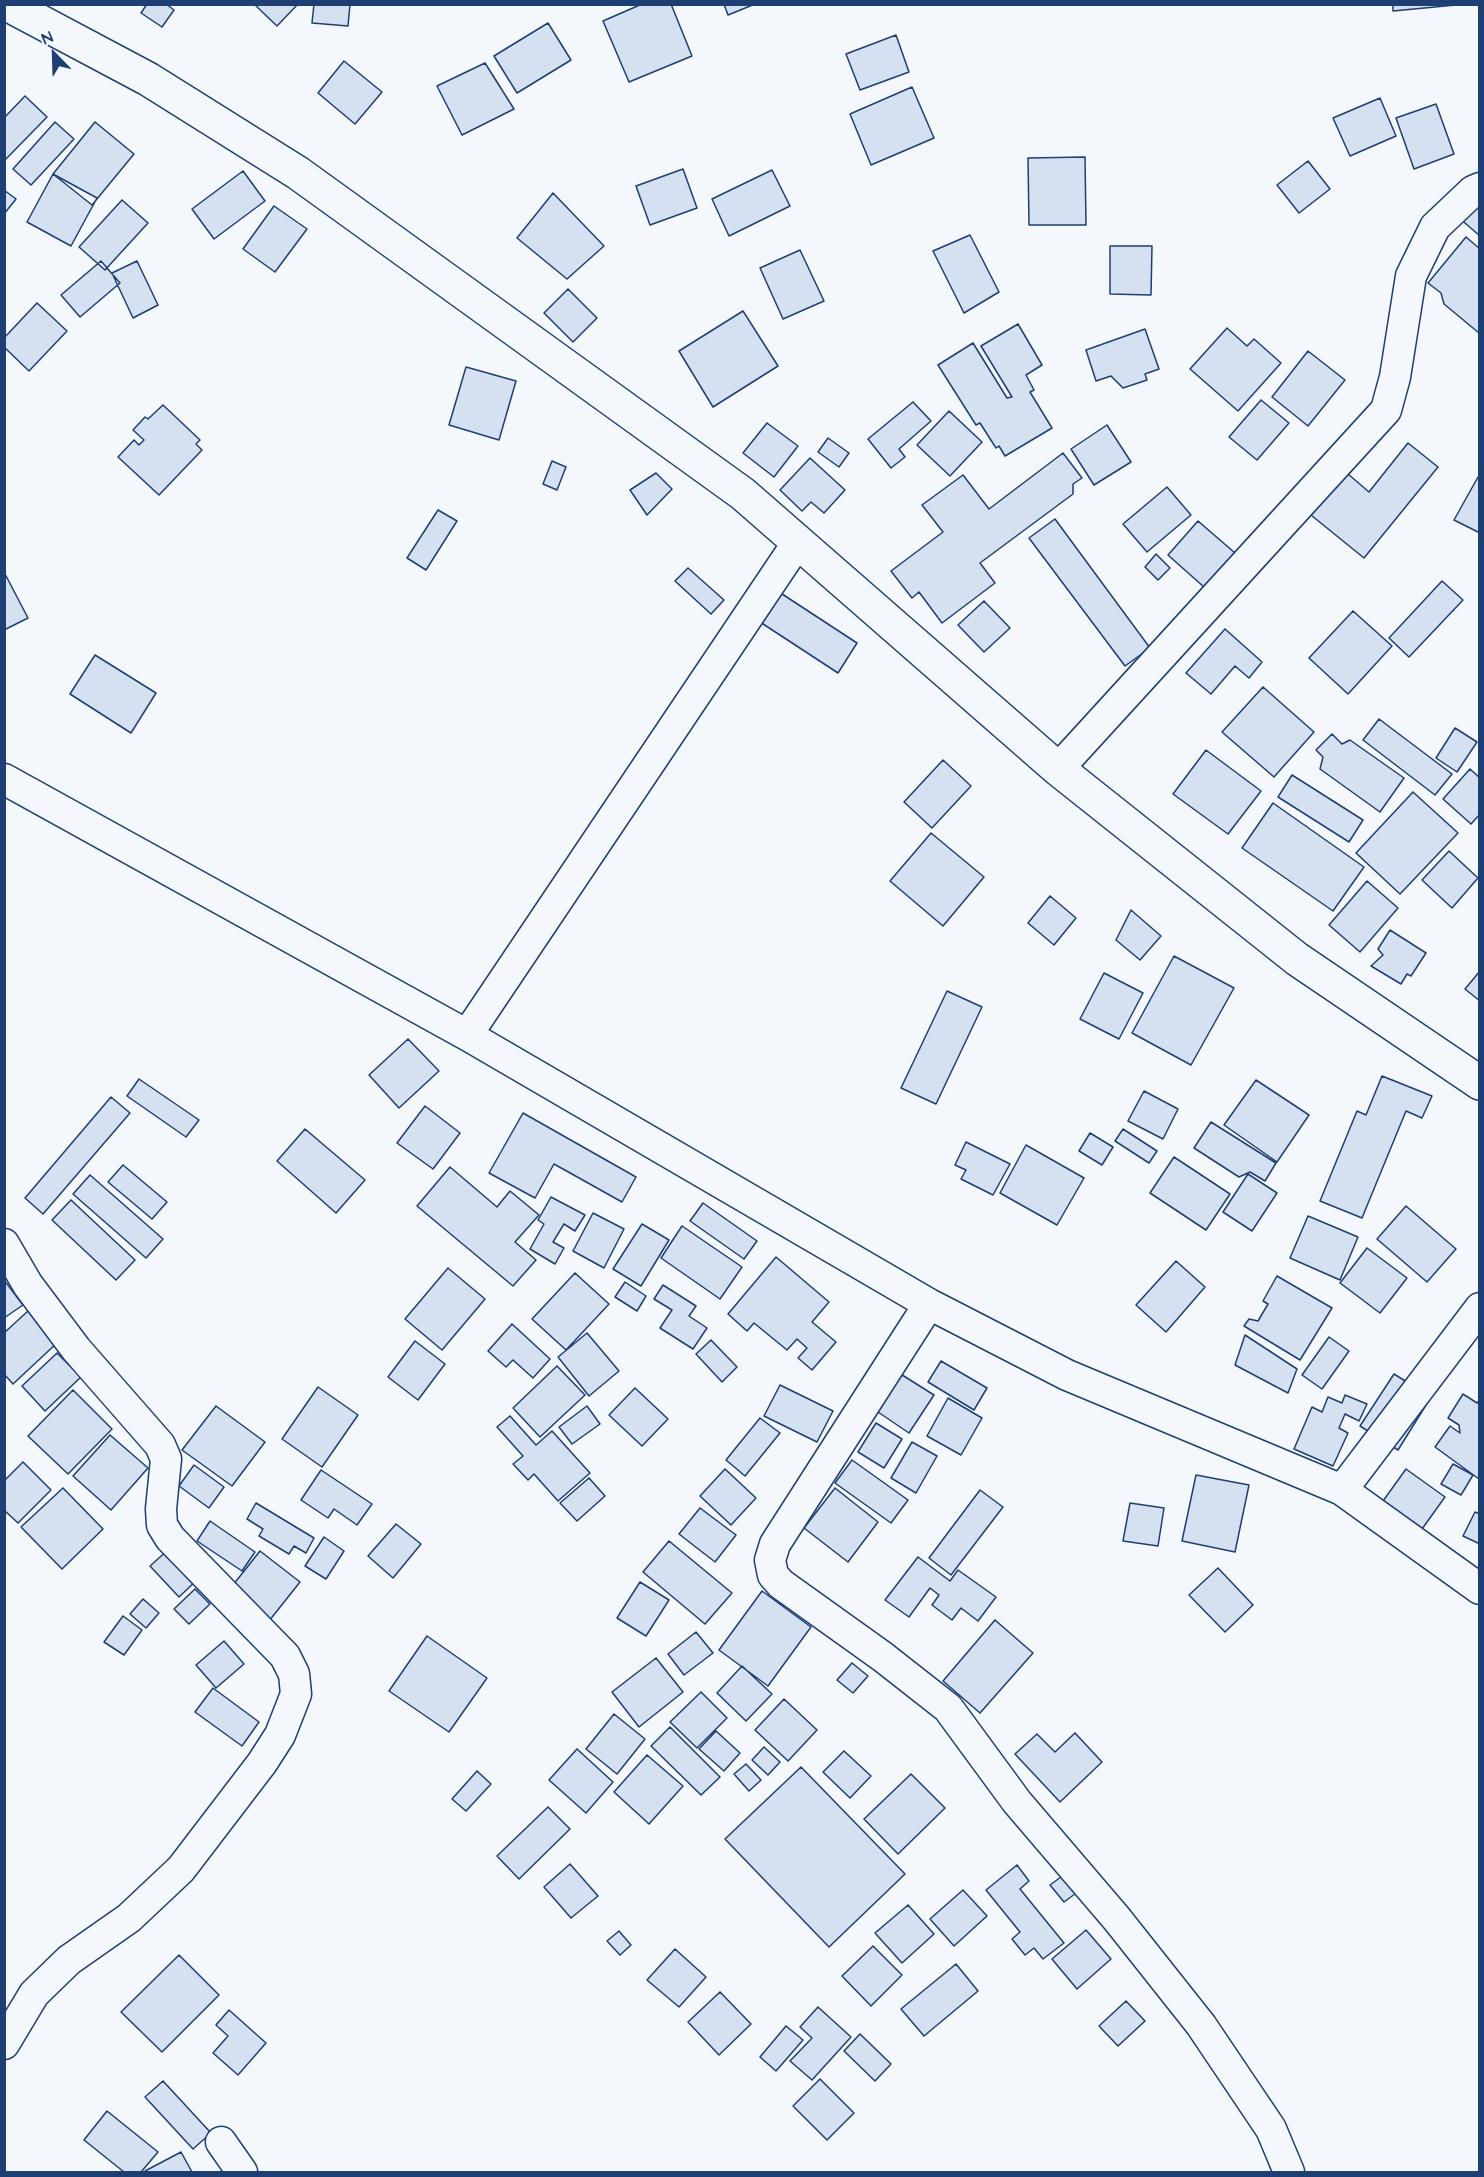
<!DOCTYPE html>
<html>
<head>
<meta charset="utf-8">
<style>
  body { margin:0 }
  #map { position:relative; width:1484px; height:2177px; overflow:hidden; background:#f4f7fb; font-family:Quicksand,sans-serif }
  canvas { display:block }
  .frame { position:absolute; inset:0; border:6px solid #1d3f73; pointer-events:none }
  .north { position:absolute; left:24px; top:24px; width:60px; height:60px; -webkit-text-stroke:4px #f4f7fb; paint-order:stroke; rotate:337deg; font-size:16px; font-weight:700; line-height:24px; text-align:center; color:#1d3f73 }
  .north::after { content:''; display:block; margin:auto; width:21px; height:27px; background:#1d3f73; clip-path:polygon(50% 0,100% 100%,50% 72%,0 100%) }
</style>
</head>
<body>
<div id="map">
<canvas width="1484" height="2177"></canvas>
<div class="frame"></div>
<div class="north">N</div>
</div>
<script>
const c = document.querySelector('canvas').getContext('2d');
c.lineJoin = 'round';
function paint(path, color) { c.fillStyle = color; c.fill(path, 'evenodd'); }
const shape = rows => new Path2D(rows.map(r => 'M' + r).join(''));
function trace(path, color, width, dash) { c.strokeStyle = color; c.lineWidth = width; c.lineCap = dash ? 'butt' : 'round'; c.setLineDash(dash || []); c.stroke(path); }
const building = shape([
  [147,4,166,4,174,10,162,27,141,13,147,4],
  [254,4,298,4,277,26,254,4],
  [314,4,350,4,348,26,312,23,314,4],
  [642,4,671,4,692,56,629,82,603,21,642,4],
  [724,4,755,4,728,15,724,4],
  [1393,4,1456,4,1456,5,1393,11,1393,4],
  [548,23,571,60,517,93,494,56,548,23],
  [896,35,909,72,860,90,846,54,896,35],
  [344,61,382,92,355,124,318,93,344,61],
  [485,63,514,109,462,135,437,86,485,63],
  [912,87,934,138,871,165,850,114,912,87],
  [25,96,47,117,4,161,4,118,25,96],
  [1380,98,1396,136,1350,156,1333,118,1380,98],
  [1436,104,1454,154,1414,169,1396,118,1436,104],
  [55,122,74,139,31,185,13,169,55,122],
  [95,122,134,154,92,205,53,174,95,122],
  [1085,157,1086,225,1029,225,1028,158,1085,157],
  [1308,161,1330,189,1299,213,1277,185,1308,161],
  [683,169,697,208,650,225,636,186,683,169],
  [772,170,790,206,729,236,712,199,772,170],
  [243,171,265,201,214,239,192,209,243,171],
  [53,174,97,198,71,246,27,222,53,174],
  [4,190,16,199,4,214,4,190],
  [553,193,604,246,567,279,517,238,553,193],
  [122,200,148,223,105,270,79,247,122,200],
  [1472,201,1480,208,1480,236,1458,217,1472,201],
  [274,206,307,229,275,272,243,249,274,206],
  [970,235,999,292,964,313,933,251,970,235],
  [1466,237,1480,249,1479,333,1444,304,1441,293,1428,283,1466,237],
  [1110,246,1152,246,1151,295,1110,294,1110,246],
  [800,250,824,301,783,319,760,268,800,250],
  [101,261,120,283,80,317,61,295,101,261],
  [137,261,158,305,133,318,112,273,137,261],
  [568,289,597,318,573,342,544,313,568,289],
  [37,303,67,331,29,371,4,347,4,338,37,303],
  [743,311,778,366,713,407,679,351,743,311],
  [1018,324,1042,365,1026,375,1034,390,1030,392,1052,428,1005,456,999,446,996,448,980,423,976,425,938,365,973,343,1007,398,1012,397,981,346,1018,324],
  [1227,328,1247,346,1254,339,1281,363,1238,411,1190,369,1227,328],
  [1145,329,1159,369,1145,374,1147,380,1123,388,1111,376,1096,381,1086,350,1145,329],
  [1308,351,1345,380,1308,426,1272,397,1308,351],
  [466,367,516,381,499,440,449,425,466,367],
  [1261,400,1289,423,1257,460,1229,437,1261,400],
  [913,402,931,421,899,449,905,457,891,468,868,439,913,402],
  [163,405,200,440,196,444,202,450,159,495,118,457,134,440,139,445,144,440,133,430,145,417,148,419,163,405],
  [949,411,982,442,950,476,917,445,949,411],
  [767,423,798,446,774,477,743,453,767,423],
  [1107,425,1131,462,1094,485,1071,449,1107,425],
  [828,438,849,453,839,467,818,452,828,438],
  [1408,443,1438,467,1364,558,1306,511,1341,468,1369,492,1408,443],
  [1063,453,1082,478,1073,484,1073,494,980,563,995,583,942,623,919,592,912,598,891,571,943,532,922,505,963,475,989,509,1063,453],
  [810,458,845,490,824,513,811,502,802,511,780,490,810,458],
  [552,461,566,467,557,490,543,484,552,461],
  [656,473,672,489,647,515,630,490,656,473],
  [1478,477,1480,478,1480,533,1454,520,1478,477],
  [1167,487,1191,515,1147,552,1123,524,1167,487],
  [438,510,457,521,426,570,407,558,438,510],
  [1055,519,1150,648,1125,666,1029,538,1055,519],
  [1198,521,1235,553,1204,587,1168,555,1198,521],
  [1156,554,1170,568,1158,580,1145,567,1156,554],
  [688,568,724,600,711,614,675,581,688,568],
  [4,572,28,618,4,630,4,572],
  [1442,581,1463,600,1409,657,1389,638,1442,581],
  [776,590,857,643,838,673,757,620,776,590],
  [984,601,1010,628,984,652,958,625,984,601],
  [1353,611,1392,646,1348,694,1309,658,1353,611],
  [1225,629,1262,662,1249,678,1235,666,1211,694,1186,673,1225,629],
  [95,655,156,693,131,733,70,694,95,655],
  [1263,687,1314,732,1274,777,1222,732,1263,687],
  [1379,719,1452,774,1435,795,1363,740,1379,719],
  [1455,728,1477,742,1457,772,1436,758,1455,728],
  [1332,734,1342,744,1350,740,1404,778,1380,812,1320,769,1323,757,1316,750,1332,734],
  [1206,750,1261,791,1228,834,1173,794,1206,750],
  [943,760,971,786,932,828,904,802,943,760],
  [1470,769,1480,778,1480,814,1471,824,1443,799,1470,769],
  [1292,775,1363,820,1349,842,1278,797,1292,775],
  [1413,792,1458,833,1400,894,1356,853,1413,792],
  [1273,803,1364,867,1333,911,1242,848,1273,803],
  [931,833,984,877,943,926,890,881,931,833],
  [1449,851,1478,878,1452,908,1422,880,1449,851],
  [1367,881,1398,908,1360,952,1329,925,1367,881],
  [1050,896,1076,918,1054,945,1028,923,1050,896],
  [1131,910,1161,936,1140,960,1116,940,1131,910],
  [1390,930,1426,953,1411,976,1407,974,1401,984,1371,966,1383,955,1378,949,1390,930],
  [1174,956,1234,988,1191,1065,1132,1033,1174,956],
  [1480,971,1480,1001,1465,989,1480,971],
  [1104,973,1143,993,1119,1039,1080,1019,1104,973],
  [947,991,982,1007,936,1104,901,1088,947,991],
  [408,1039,439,1071,399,1108,369,1075,408,1039],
  [1382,1076,1432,1096,1422,1118,1406,1111,1362,1218,1320,1201,1357,1111,1366,1115,1382,1076],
  [139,1079,199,1120,186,1137,127,1096,139,1079],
  [1256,1080,1309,1115,1277,1162,1224,1125,1256,1080],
  [1144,1091,1178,1109,1163,1139,1128,1121,1144,1091],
  [111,1097,130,1113,43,1214,25,1198,111,1097],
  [425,1106,460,1133,433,1169,397,1143,425,1106],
  [523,1113,636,1177,622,1202,554,1164,535,1198,489,1173,523,1113],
  [1211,1122,1276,1163,1265,1181,1250,1172,1239,1177,1194,1148,1211,1122],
  [305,1129,365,1180,336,1213,277,1161,305,1129],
  [1123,1129,1157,1151,1149,1163,1115,1141,1123,1129],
  [1090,1133,1113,1147,1102,1165,1079,1151,1090,1133],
  [966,1142,1010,1164,993,1195,961,1179,966,1170,955,1165,966,1142],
  [1026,1145,1084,1178,1057,1225,1000,1193,1026,1145],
  [1174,1157,1230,1194,1206,1230,1150,1193,1174,1157],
  [123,1165,167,1202,152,1219,108,1182,123,1165],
  [450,1167,497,1207,510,1191,539,1215,515,1242,536,1260,513,1286,417,1206,450,1167],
  [1248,1174,1277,1193,1252,1231,1223,1212,1248,1174],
  [90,1175,163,1239,146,1258,73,1194,90,1175],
  [551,1197,585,1215,575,1231,564,1224,553,1242,564,1248,555,1264,530,1249,544,1224,538,1220,551,1197],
  [71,1200,135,1260,116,1280,52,1220,71,1200],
  [703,1203,757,1241,744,1259,690,1221,703,1203],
  [1406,1206,1456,1249,1427,1282,1377,1239,1406,1206],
  [593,1213,624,1229,604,1268,573,1251,593,1213],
  [1308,1216,1358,1237,1340,1280,1290,1258,1308,1216],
  [642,1224,669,1240,641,1286,613,1269,642,1224],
  [682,1226,742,1267,720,1299,661,1258,682,1226],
  [1367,1248,1407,1278,1380,1313,1340,1283,1367,1248],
  [776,1257,829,1302,812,1322,836,1342,812,1370,798,1358,807,1348,797,1339,787,1350,754,1323,747,1331,728,1314,776,1257],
  [1176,1261,1205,1287,1166,1332,1136,1305,1176,1261],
  [448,1268,485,1299,442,1350,405,1319,448,1268],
  [575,1273,609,1304,566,1350,532,1319,575,1273],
  [1277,1276,1332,1308,1300,1360,1244,1326,1249,1319,1258,1321,1268,1304,1263,1301,1277,1276],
  [4,1280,23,1305,4,1318,4,1280],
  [625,1282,646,1296,637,1311,615,1297,625,1282],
  [663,1285,696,1306,689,1316,707,1328,693,1349,660,1328,672,1310,654,1299,663,1285],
  [28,1311,58,1342,13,1384,4,1374,4,1333,28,1311],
  [512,1324,550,1359,533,1378,513,1360,506,1367,488,1351,512,1324],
  [587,1333,619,1371,589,1396,558,1357,587,1333],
  [1245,1335,1297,1369,1288,1393,1235,1365,1245,1335],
  [1329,1337,1349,1351,1322,1389,1302,1375,1329,1337],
  [711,1340,737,1367,722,1382,696,1354,711,1340],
  [415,1341,445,1364,418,1400,388,1377,415,1341],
  [57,1353,81,1377,45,1411,22,1386,57,1353],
  [941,1361,987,1388,974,1410,928,1382,941,1361],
  [557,1366,585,1395,540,1437,513,1408,557,1366],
  [899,1373,934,1395,909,1433,875,1410,899,1373],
  [1394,1374,1431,1397,1398,1450,1360,1426,1394,1374],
  [780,1385,833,1411,817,1442,764,1416,780,1385],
  [318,1387,358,1415,322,1467,282,1439,318,1387],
  [635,1388,668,1419,642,1446,609,1415,635,1388],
  [73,1390,112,1429,68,1474,28,1436,73,1390],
  [1463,1394,1477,1403,1480,1399,1479,1479,1435,1447,1450,1426,1460,1433,1459,1425,1448,1418,1463,1394],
  [1345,1395,1367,1404,1359,1421,1345,1414,1339,1428,1348,1433,1333,1466,1294,1449,1312,1407,1322,1412,1328,1397,1342,1403,1345,1395],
  [948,1398,982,1418,961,1455,927,1436,948,1398],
  [216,1406,265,1442,232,1486,182,1450,216,1406],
  [587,1406,600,1424,572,1444,559,1427,587,1406],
  [510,1416,536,1445,552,1431,590,1473,558,1501,534,1474,528,1480,513,1464,523,1456,497,1427,510,1416],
  [760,1418,780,1433,745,1476,726,1460,760,1418],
  [876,1423,902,1439,884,1468,858,1452,876,1423],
  [110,1435,148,1468,111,1510,73,1476,110,1435],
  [912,1442,937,1456,916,1493,891,1478,912,1442],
  [852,1460,908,1500,891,1523,835,1483,852,1460],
  [23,1462,51,1490,18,1523,4,1510,4,1481,23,1462],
  [1453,1464,1473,1475,1461,1495,1441,1484,1453,1464],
  [194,1465,224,1487,209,1508,179,1486,194,1465],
  [725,1469,756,1498,731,1525,700,1496,725,1469],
  [1406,1469,1445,1497,1422,1529,1383,1501,1406,1469],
  [321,1470,372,1504,357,1525,334,1509,328,1518,301,1500,321,1470],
  [1196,1475,1249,1485,1235,1552,1182,1541,1196,1475],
  [589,1478,605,1496,577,1521,560,1503,589,1478],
  [63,1488,103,1529,62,1569,21,1527,63,1488],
  [835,1488,878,1522,848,1562,804,1528,835,1488],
  [980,1490,1003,1507,951,1575,929,1558,980,1490],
  [256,1503,314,1538,306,1553,294,1546,289,1554,259,1536,263,1529,247,1519,256,1503],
  [1130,1503,1164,1508,1158,1546,1123,1541,1130,1503],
  [700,1508,736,1535,715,1562,679,1534,700,1508],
  [1475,1512,1480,1514,1480,1544,1463,1536,1475,1512],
  [210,1521,255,1552,242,1571,197,1541,210,1521],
  [396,1524,421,1544,393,1578,368,1556,396,1524],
  [324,1537,344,1551,326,1579,305,1566,324,1537],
  [669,1541,732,1593,705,1624,643,1572,669,1541],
  [169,1549,197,1580,179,1597,150,1566,169,1549],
  [260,1551,300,1582,269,1621,229,1590,260,1551],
  [918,1557,950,1581,958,1570,996,1597,978,1621,961,1608,952,1620,932,1605,939,1595,930,1588,909,1617,885,1600,918,1557],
  [1218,1568,1253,1605,1225,1632,1189,1595,1218,1568],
  [640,1582,669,1600,646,1636,617,1618,640,1582],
  [195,1589,210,1604,189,1624,174,1609,195,1589],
  [762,1591,811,1627,768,1686,719,1650,762,1591],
  [143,1599,159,1613,146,1628,130,1614,143,1599],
  [123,1616,142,1630,124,1655,104,1642,123,1616],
  [995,1620,1033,1653,980,1713,943,1681,995,1620],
  [696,1632,713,1653,684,1675,668,1654,696,1632],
  [427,1636,487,1678,449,1732,389,1691,427,1636],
  [224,1641,244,1664,216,1688,196,1665,224,1641],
  [656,1658,683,1692,639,1727,612,1692,656,1658],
  [852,1663,868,1676,853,1693,837,1680,852,1663],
  [742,1666,772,1694,746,1721,717,1693,742,1666],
  [213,1688,259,1722,242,1746,195,1712,213,1688],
  [701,1692,727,1718,697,1748,670,1722,701,1692],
  [784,1699,817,1730,788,1761,755,1730,784,1699],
  [614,1714,645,1739,617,1774,586,1749,614,1714],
  [670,1727,720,1777,701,1795,651,1746,670,1727],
  [716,1731,740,1753,724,1771,699,1749,716,1731],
  [1075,1733,1102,1762,1060,1802,1015,1754,1037,1734,1055,1752,1075,1733],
  [764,1747,780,1762,768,1775,752,1760,764,1747],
  [577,1749,613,1782,586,1813,549,1780,577,1749],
  [844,1751,871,1776,850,1798,823,1772,844,1751],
  [647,1755,683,1786,649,1824,614,1792,647,1755],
  [746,1764,761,1780,749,1791,734,1774,746,1764],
  [801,1767,905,1874,829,1947,725,1839,801,1767],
  [477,1771,491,1784,466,1811,452,1799,477,1771],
  [911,1774,945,1808,898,1854,864,1819,911,1774],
  [548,1807,570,1829,519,1879,497,1856,548,1807],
  [570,1864,598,1896,571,1918,544,1887,570,1864],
  [1017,1865,1029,1881,1020,1889,1064,1943,1043,1959,1034,1948,1025,1955,1012,1939,1020,1932,986,1890,1017,1865],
  [1065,1874,1079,1891,1064,1902,1050,1885,1065,1874],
  [963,1890,987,1916,954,1946,930,1919,963,1890],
  [908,1905,934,1934,902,1963,875,1933,908,1905],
  [1086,1930,1111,1959,1077,1989,1052,1959,1086,1930],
  [619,1931,631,1945,620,1955,607,1941,619,1931],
  [873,1946,902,1975,871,2006,842,1976,873,1946],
  [675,1949,706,1977,679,2007,647,1980,675,1949],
  [179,1955,219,1995,162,2052,121,2012,179,1955],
  [956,1964,978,1991,924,2036,901,2009,956,1964],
  [720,1992,751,2024,719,2055,688,2022,720,1992],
  [1126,2001,1145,2021,1118,2046,1099,2026,1126,2001],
  [818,2007,851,2037,812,2080,790,2061,812,2038,800,2027,818,2007],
  [229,2010,266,2043,238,2075,213,2053,228,2036,216,2025,229,2010],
  [786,2026,803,2040,776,2071,760,2057,786,2026],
  [860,2034,891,2064,875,2081,844,2051,860,2034],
  [820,2079,854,2113,827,2140,793,2106,820,2079],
  [163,2081,211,2133,193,2149,145,2097,163,2081],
  [107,2111,158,2152,141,2172,124,2172,84,2140,107,2111],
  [181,2152,192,2172,146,2172,145,2171,181,2152]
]);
paint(building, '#d5e0f0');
trace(building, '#1d3f73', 1.5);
const street = shape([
  [1058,769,1386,410,1395,377,1411,276,1435,227,1473,191,1480,188],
  [4,779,467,1035,929,1304,1067,1375,1342,1490,1480,1589],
  [467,1035,798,542],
  [4,1244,28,1285,76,1349,160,1445,166,1459,161,1509,162,1525,170,1538,285,1656,294,1674,296,1694,280,1735,262,1763,181,1869,129,1918,69,1960,34,1994,4,2044],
  [929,1304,775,1544,770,1560,773,1575,781,1584,883,1657,948,1708,1017,1802,1117,1919,1201,2025,1271,2129,1289,2172],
  [1342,1490,1480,1308],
  [221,2142,242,2172]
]);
const secondary = shape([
  [7,4,148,79,298,173,743,494,1058,769,1297,959,1480,1083]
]);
trace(street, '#1d3f73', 33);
trace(secondary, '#1d3f73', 36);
trace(street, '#f4f7fb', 30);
trace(secondary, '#f4f7fb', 33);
</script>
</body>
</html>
